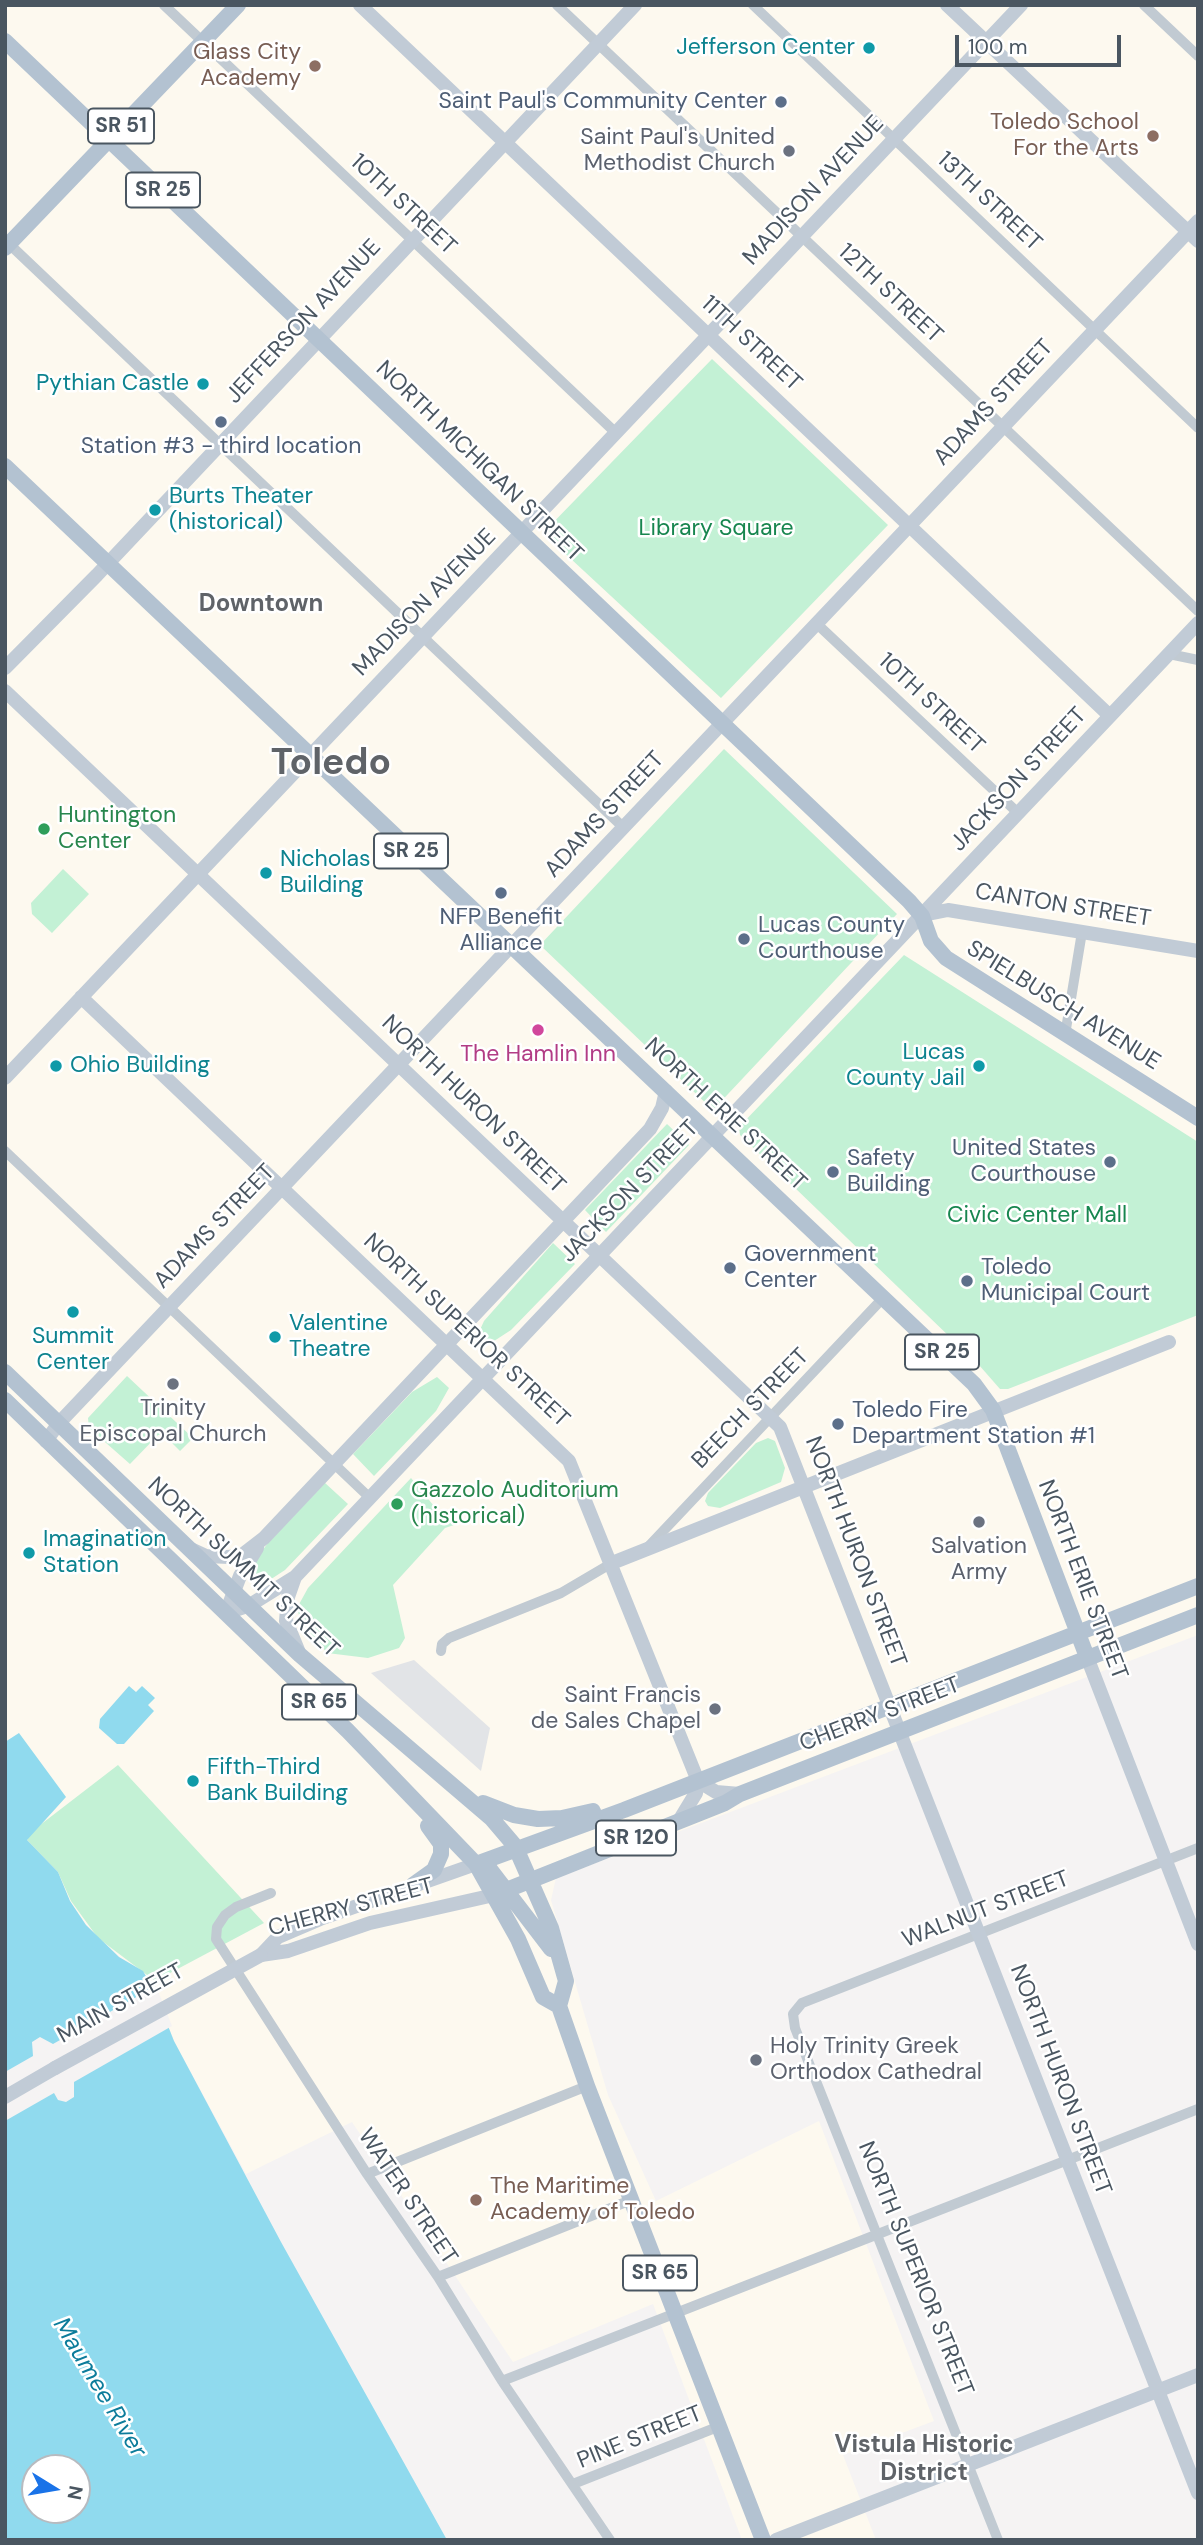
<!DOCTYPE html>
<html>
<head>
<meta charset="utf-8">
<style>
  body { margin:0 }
  #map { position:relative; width:1203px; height:2545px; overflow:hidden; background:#f5f3f3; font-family:"DM Sans",sans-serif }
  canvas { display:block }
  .frame { position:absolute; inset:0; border:7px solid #4a5661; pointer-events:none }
  .north { position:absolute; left:21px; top:2454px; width:70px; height:70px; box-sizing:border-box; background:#fff; border:2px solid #b7bbc0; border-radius:50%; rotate:101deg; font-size:19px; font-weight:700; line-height:28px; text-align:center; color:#4a5661 }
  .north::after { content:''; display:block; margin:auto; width:24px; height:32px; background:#1a73e8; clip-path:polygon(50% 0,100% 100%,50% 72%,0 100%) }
  .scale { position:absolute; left:955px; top:35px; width:166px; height:32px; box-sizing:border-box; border:4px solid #4a5661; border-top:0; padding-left:9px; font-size:21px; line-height:24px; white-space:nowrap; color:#4a5661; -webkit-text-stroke:5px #fff; paint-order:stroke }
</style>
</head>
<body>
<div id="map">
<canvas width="1203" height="2545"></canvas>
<div class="frame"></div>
<div class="north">N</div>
<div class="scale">100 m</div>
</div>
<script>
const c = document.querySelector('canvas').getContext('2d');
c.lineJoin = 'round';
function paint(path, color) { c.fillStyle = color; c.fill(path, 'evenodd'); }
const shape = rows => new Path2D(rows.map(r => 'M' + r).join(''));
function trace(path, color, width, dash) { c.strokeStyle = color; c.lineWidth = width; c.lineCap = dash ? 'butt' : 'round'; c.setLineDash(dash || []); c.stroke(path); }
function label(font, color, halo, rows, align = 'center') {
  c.font = font + ' "DM Sans",sans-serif'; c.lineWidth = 5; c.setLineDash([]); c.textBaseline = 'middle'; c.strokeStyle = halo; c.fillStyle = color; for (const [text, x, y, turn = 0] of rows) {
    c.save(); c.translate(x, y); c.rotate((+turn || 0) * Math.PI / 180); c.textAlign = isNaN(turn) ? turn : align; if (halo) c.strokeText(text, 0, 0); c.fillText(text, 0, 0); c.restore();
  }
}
paint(shape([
  [5,5,1198,5,1198,1635,556,1878,551,1900,608,2095,656,2201,819,2121,934,2421,843,2455,876,2540,742,2540,653,2304,513,2362,352,2122,246,2174,174,2041,153,1988,143,1971,119,1957,86,1925,27,1840,19,1733,5,1742]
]), '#fdf9ef');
paint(shape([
  [414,1660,490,1728,481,1771,371,1673]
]), '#e2e4e7');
paint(shape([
  [712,359,888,525,721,698,543,533],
  [724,749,897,914,713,1110,540,945],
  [63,869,89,894,52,933,32,914,31,903],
  [904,955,1198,1142,1198,1315,1008,1389,1000,1389,979,1365,740,1135,739,1127],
  [667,1124,689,1145,606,1232,585,1210],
  [553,1243,575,1264,511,1330,491,1343,479,1332,484,1321],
  [127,1376,193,1438,180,1451,164,1435,158,1435,130,1464,89,1428,88,1418],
  [437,1377,449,1388,436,1411,374,1476,353,1454,412,1392],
  [768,1438,775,1441,785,1468,781,1482,720,1508,708,1506,705,1501,708,1493,756,1443],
  [411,1478,438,1511,448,1514,457,1524,445,1528,393,1585,405,1638,399,1648,368,1658,327,1653,301,1622,297,1608,308,1588],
  [325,1483,348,1504,285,1570,259,1587,247,1575,252,1564,268,1543],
  [118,1765,264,1923,155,1981,98,1938,71,1901,58,1872,27,1840,31,1832]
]), '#c3f1d5');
paint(shape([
  [129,1686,136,1692,142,1686,155,1698,148,1705,154,1711,124,1744,117,1744,99,1728,100,1719],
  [19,1733,66,1797,27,1840,58,1872,70,1901,86,1925,119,1957,143,1971,153,1988,174,2041,281,2242,447,2540,5,2540,5,1742],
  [35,2468,77,2468,77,2510,35,2510]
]), '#90daee');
paint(shape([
  [156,1986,172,2026,74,2082,74,2097,66,2102,58,2100,54,2093,5,2121,5,2072,33,2056,32,2042,40,2037,53,2044]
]), '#f5f3f3');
trace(shape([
  [164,5,616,433],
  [557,5,1198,611],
  [753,5,1198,428],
  [1144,5,1198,56],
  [6,241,624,828],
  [817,624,1018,813],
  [1169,654,1198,660],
  [1065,1035,1082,932],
  [5,1151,370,1498],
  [649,1546,884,1297],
  [441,1651,442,1644,449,1638,561,1593,612,1563],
  [271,1893,236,1907,225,1915,217,1927,216,1939,367,2174,438,2277,502,2381,610,2540],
  [367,2174,587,2086],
  [438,2277,631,2200],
  [502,2381,1198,2109],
  [573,2484,720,2426],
  [998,2540,795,2028,793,2014,802,2003,1198,1848]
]), '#c1cad2', 10);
trace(shape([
  [360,5,1110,716],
  [947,5,1198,241],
  [5,668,97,575,635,5],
  [5,691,780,1427,1198,2493],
  [923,915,948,910,1198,951],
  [81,997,569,1461,698,1781,716,1792,740,1794],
  [5,1078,1021,5],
  [46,1441,59,1423,1198,221],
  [191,1549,206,1556,229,1557,242,1555,264,1538,650,1129,662,1108,666,1091],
  [612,1563,1169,1342],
  [295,1577,288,1597,286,1621,300,1655],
  [230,1602,240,1576,257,1548],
  [226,1613,250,1605,295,1577,1198,623],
  [1087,1657,1198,1944],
  [679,1821,696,1793,698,1781],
  [261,1955,288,1951,370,1923,494,1895],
  [261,1955,278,1937,320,1919,476,1864],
  [5,2097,55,2068],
  [776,2540,1198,2375]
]), '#c1cbd6', 14);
trace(shape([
  [5,41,909,901,922,916,931,941,946,958,1198,1118],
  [5,248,238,5],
  [5,466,974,1384,993,1410,1087,1657],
  [5,1372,300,1655,492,1819,515,1846,551,1928,566,1981,559,2006,587,2086,763,2540],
  [5,1400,348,1731,476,1864,518,1939,543,1997,559,2006],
  [483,1803,514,1815,538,1819,562,1818,593,1811],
  [476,1864,624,1810,1198,1586],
  [478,1864,489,1868,551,1949],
  [413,1885,434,1870,441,1854,441,1844,428,1826],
  [494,1895,725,1803,740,1794,1198,1615]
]), '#b3c2d1', 16);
trace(shape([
  [55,2068,261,1955]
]), '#c1cbd6', 14);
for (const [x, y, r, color] of [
  [869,48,7,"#0f9aa8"],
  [315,66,7,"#8d6e63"],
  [781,102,7,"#5c6f8a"],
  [1153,136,7,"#8d6e63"],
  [789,151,7,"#6b7280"],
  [203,384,7,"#0f9aa8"],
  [221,422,7,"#5c6f8a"],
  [155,510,7,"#0f9aa8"],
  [44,829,7,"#2e9e5b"],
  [266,873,7,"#0f9aa8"],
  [501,893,7,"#5c6f8a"],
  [744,939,7,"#5c6f8a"],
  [538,1030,7,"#d1479c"],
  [56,1066,7,"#0f9aa8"],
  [979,1066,7,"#0f9aa8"],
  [1110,1162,7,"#5c6f8a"],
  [833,1172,7,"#5c6f8a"],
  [730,1268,7,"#5c6f8a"],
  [967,1281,7,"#5c6f8a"],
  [73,1312,7,"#0f9aa8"],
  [275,1337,7,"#0f9aa8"],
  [173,1384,7,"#6b7280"],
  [838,1424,7,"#5c6f8a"],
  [397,1504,7,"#2e9e5b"],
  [979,1522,7,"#6b7280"],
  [29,1553,7,"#0f9aa8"],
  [715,1709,7,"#6b7280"],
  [193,1781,7,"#0f9aa8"],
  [756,2060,7,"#6b7280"],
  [476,2200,7,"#8d6e63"]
]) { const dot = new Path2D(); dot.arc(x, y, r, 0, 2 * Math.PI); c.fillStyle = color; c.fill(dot); trace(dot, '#fff', 2.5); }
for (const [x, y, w] of [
  [121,126,66],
  [163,190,74],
  [411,851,74],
  [942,1352,74],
  [319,1702,74],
  [636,1838,80],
  [660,2273,74]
]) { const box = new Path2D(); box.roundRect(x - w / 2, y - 17.5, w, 35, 5); c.fillStyle = '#fff'; c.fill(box); trace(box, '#4a5661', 2); }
label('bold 21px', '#4a5661', null, [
  ["SR 51",121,126],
  ["SR 25",163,190],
  ["SR 25",411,851],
  ["SR 25",942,1352],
  ["SR 65",319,1702],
  ["SR 120",636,1838],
  ["SR 65",660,2273]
]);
label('23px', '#0d838f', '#fff', [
  ["Jefferson Center",855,48,"right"],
  ["Pythian Castle",189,384,"right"],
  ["Burts Theater",169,497],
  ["(historical)",169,523],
  ["Nicholas",280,860],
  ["Building",280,886],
  ["Lucas",965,1053,"right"],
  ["County Jail",965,1079,"right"],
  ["Ohio Building",70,1066],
  ["Valentine",289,1324],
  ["Theatre",289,1350],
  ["Summit",73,1337,"center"],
  ["Center",73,1363,"center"],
  ["Imagination",43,1540],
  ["Station",43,1566],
  ["Fifth-Third",207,1768],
  ["Bank Building",207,1794]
], 'left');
label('23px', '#785e54', '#fff', [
  ["Glass City",301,53],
  ["Academy",301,79],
  ["Toledo School",1139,123],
  ["For the Arts",1139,149],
  ["The Maritime",490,2187,"left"],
  ["Academy of Toledo",490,2213,"left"]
], 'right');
label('23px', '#4e5e75', '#fff', [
  ["Saint Paul's Community Center",767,102,"right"],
  ["Station #3 - third location",221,447,"center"],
  ["NFP Benefit",501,918,"center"],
  ["Alliance",501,944,"center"],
  ["Lucas County",758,926],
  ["Courthouse",758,952],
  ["United States",1096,1149,"right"],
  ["Courthouse",1096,1175,"right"],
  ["Safety",847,1159],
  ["Building",847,1185],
  ["Government",744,1255],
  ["Center",744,1281],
  ["Toledo",981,1268],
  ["Municipal Court",981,1294],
  ["Toledo Fire",852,1411],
  ["Department Station #1",852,1437]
], 'left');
label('23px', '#5b616d', '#fff', [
  ["Saint Paul's United",775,138],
  ["Methodist Church",775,164],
  ["Trinity",173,1409,"center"],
  ["Episcopal Church",173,1435,"center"],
  ["Salvation",979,1547,"center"],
  ["Army",979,1573,"center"],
  ["Saint Francis",701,1696],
  ["de Sales Chapel",701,1722],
  ["Holy Trinity Greek",770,2047,"left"],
  ["Orthodox Cathedral",770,2073,"left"]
], 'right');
label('23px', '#4a5661', '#fff', [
  ["MADISON AVENUE",814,191,-47],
  ["13TH STREET",989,202,43],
  ["10TH STREET",403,205,43],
  ["12TH STREET",890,294,43],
  ["JEFFERSON AVENUE",304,322,-47],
  ["11TH STREET",751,344,43],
  ["ADAMS STREET",994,403,-47],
  ["NORTH MICHIGAN STREET",479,462,44],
  ["MADISON AVENUE",425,603,-46],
  ["10TH STREET",931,704,43],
  ["JACKSON STREET",1019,780,-47],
  ["ADAMS STREET",605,815,-47],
  ["CANTON STREET",1063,906,9],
  ["SPIELBUSCH AVENUE",1063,1006,32],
  ["NORTH HURON STREET",473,1105,44],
  ["NORTH ERIE STREET",725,1115,43],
  ["JACKSON STREET",630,1192,-46],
  ["ADAMS STREET",215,1227,-46],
  ["NORTH SUPERIOR STREET",466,1331,43],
  ["BEECH STREET",751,1409,-46],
  ["NORTH HURON STREET",855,1552,69],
  ["NORTH SUMMIT STREET",243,1568,43],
  ["NORTH ERIE STREET",1082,1580,69],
  ["CHERRY STREET",880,1715,-21],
  ["CHERRY STREET",351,1908,-15],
  ["WALNUT STREET",986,1910,-21],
  ["MAIN STREET",121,2004,-29],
  ["NORTH HURON STREET",1060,2080,69],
  ["WATER STREET",407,2197,56],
  ["NORTH SUPERIOR STREET",915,2269,68],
  ["PINE STREET",640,2438,-22]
]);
label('23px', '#17864f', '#fff', [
  ["Library Square",716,529],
  ["Civic Center Mall",1037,1216]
]);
label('23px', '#27864d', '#fff', [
  ["Huntington",58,816],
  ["Center",58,842],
  ["Gazzolo Auditorium",411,1491],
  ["(historical)",411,1517]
], 'left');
label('23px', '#b23c85', '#fff', [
  ["The Hamlin Inn",538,1055]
]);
label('bold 24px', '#5f6368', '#fff', [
  ["Downtown",261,605],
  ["Vistula Historic",924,2446],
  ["District",924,2474]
]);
label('italic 24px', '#0c7c9b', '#fff', [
  ["Maumee River",99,2388,59]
]);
label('bold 37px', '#5f6368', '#fff', [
  ["Toledo",331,764]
]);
</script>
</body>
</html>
